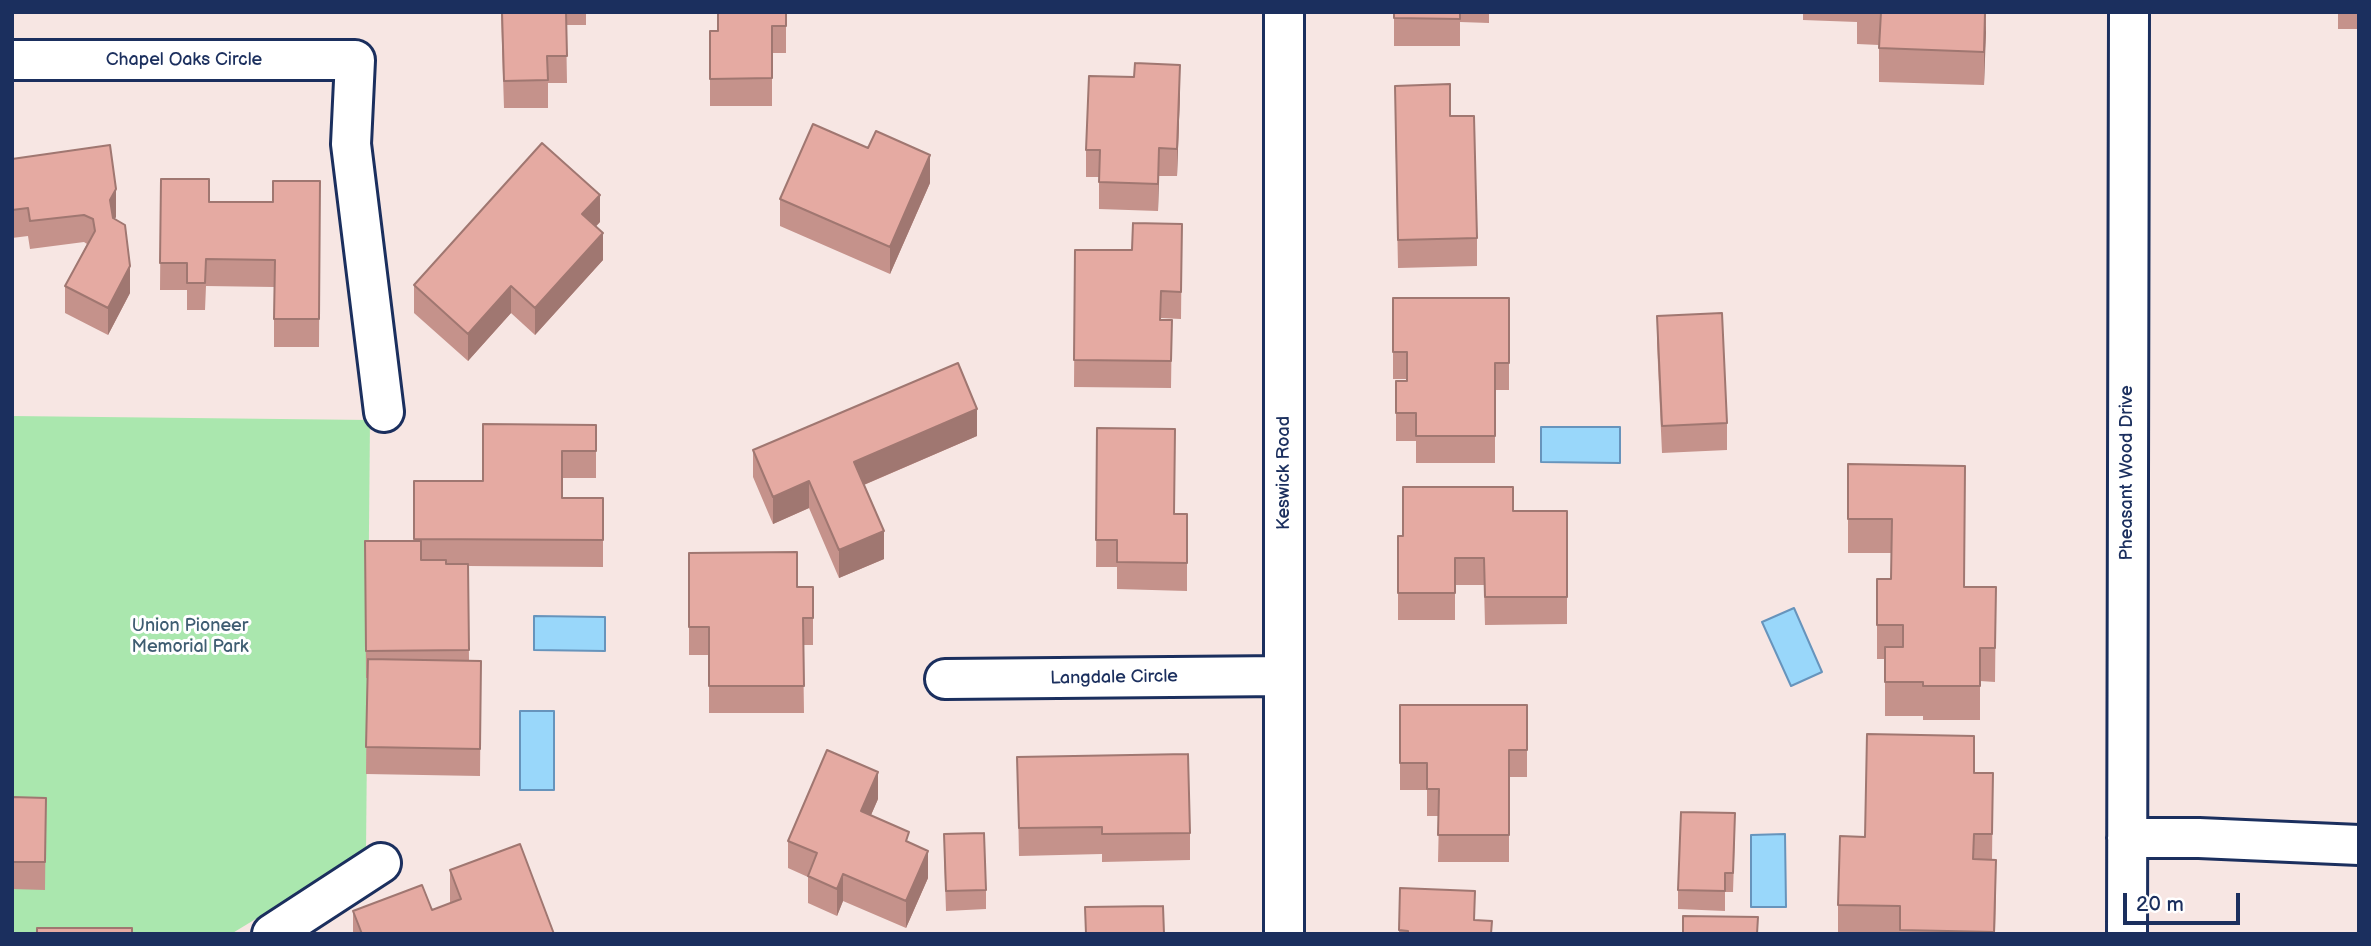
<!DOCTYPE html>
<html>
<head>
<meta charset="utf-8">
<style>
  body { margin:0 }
  #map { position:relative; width:2371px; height:946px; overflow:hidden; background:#f7e6e3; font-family:"Balsamiq Sans",sans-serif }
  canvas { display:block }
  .frame { position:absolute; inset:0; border:14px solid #1b2f5e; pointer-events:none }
  .scale { position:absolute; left:2123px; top:893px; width:117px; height:32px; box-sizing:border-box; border:4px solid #1b2f5e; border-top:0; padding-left:9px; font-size:21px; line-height:24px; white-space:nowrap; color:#1b2f5e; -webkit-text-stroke:5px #fff; paint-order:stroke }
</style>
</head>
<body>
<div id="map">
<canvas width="2371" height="946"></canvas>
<div class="frame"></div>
<div class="scale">20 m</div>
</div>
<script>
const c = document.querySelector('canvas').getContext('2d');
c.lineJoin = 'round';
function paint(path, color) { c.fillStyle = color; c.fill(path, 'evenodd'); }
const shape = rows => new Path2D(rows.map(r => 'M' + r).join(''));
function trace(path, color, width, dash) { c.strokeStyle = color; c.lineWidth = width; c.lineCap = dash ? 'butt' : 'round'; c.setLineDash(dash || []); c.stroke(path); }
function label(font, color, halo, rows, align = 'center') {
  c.font = font + ' "Balsamiq Sans",sans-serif'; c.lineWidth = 6; c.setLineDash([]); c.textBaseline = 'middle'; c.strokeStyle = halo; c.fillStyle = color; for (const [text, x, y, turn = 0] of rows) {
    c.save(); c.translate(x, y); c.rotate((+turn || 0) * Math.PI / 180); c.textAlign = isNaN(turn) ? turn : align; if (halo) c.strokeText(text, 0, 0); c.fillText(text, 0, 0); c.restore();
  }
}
paint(shape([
  [12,416,370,420,366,852,231,934,12,934]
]), '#aae7ae');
const water = shape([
  [1541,427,1620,427,1620,463,1541,462,1541,427],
  [1794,608,1822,672,1791,686,1762,622,1794,608],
  [534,616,605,617,605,651,534,650,534,616],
  [520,711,554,711,554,790,520,790,520,711],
  [1785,834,1786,907,1751,907,1751,835,1785,834]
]);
paint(water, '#99d7fa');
trace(water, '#6794bc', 2);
const minor = shape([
  [12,60,355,60,351,144,384,412],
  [945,679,1284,676],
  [2127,838,2199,838,2359,845],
  [272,934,381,863],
  [1284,934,1284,12],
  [2127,934,2129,12]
]);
trace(minor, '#1b2f5e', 44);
trace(minor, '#fff', 38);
paint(shape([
  [501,12,586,12,586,25,566,25,567,83,548,83,548,108,504,108],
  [786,12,786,53,772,53,772,106,710,106,710,31,718,31],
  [1394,12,1489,12,1489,23,1460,22,1460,46,1394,46],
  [1803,12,1986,12,1984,85,1879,82,1879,45,1857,44,1857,22,1803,20],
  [2338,12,2359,12,2359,29,2338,29],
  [1180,92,1177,176,1159,176,1158,211,1099,209,1099,177,1086,177,1086,150],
  [1395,113,1450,116,1477,238,1477,266,1398,268],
  [12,159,116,217,114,219,130,293,108,335,65,313,65,286,87,244,84,242,30,249,28,236,12,238],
  [161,179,209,202,273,202,320,181,319,347,274,347,274,287,206,286,205,310,187,310,187,290,160,290],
  [930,183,890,274,780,226,780,199],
  [600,222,596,226,603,260,535,335,511,313,468,361,414,313,414,285],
  [1182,224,1181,319,1161,318,1161,320,1172,320,1171,388,1074,387,1075,250,1132,250],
  [1393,298,1509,298,1509,390,1495,390,1495,463,1416,463,1416,441,1396,441,1396,381,1407,381,1407,379,1393,379],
  [1657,316,1727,423,1727,450,1662,453,1657,343],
  [596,425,596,478,562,478,562,498,603,498,603,567,468,566,469,661,481,661,480,776,366,774,367,678,366,678,365,541,414,541,414,481,483,481],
  [1097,428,1174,514,1187,514,1187,591,1117,589,1117,567,1096,567],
  [977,436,864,485,884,559,839,578,809,508,773,524,753,477,753,450],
  [1848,464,1964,587,1996,587,1995,682,1980,681,1980,720,1923,720,1923,716,1885,716,1885,659,1877,659,1877,579,1891,579,1891,553,1848,553],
  [1513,511,1567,511,1567,624,1485,625,1484,585,1455,585,1455,620,1398,620,1398,536,1403,536],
  [689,553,797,587,813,587,813,645,803,645,804,713,709,713,709,655,689,655],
  [1400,705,1527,705,1527,777,1509,777,1509,862,1438,862,1439,816,1427,816,1427,790,1400,790],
  [1017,757,1190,833,1190,860,1102,862,1102,854,1019,856],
  [1974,773,1993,773,1992,860,1996,894,1995,934,1838,934,1838,905,1865,837],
  [12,797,46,798,45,890,12,889],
  [878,799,871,815,909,843,928,878,906,928,843,901,837,916,808,903,808,877,788,868,788,841],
  [1735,832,1733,892,1725,892,1725,911,1678,909,1678,890],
  [944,853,986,890,986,909,946,911],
  [450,870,554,934,353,934,353,911,432,910,450,903],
  [1400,888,1475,920,1492,934,1399,934]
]), '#c5928b');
paint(shape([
  [1986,12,1986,33,1984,85,1984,52],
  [1180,65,1180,92,1177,176,1177,149],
  [1159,148,1159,176,1158,211,1158,184],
  [930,155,930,183,890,274,890,247],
  [116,189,116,217,110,227,110,200],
  [600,195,600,222,582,241,582,214],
  [603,233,603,260,535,335,535,308],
  [130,266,130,293,108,335,108,308],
  [511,286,511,313,468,361,468,334],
  [977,409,977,436,854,489,854,462],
  [809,481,809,508,773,524,773,497],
  [884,531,884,559,839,578,839,550],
  [878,772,878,799,861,838,861,811],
  [928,851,928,878,906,928,906,901],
  [843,874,843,901,837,916,837,889]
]), '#a07771');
const building = shape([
  [502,12,566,12,567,56,547,56,548,80,504,81,502,12],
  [718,12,786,12,786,26,772,26,772,78,710,79,710,31,718,31,718,12],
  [1394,12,1460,12,1460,19,1394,18,1394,12],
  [1881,12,1985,12,1984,52,1879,48,1881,12],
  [1135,63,1180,65,1177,149,1159,148,1158,184,1099,182,1100,150,1086,150,1089,76,1134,77,1135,63],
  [1450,84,1450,116,1474,116,1477,238,1398,240,1395,86,1450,84],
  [813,124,868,148,876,131,930,155,890,247,780,199,813,124],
  [542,143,600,195,582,214,603,233,535,308,511,286,468,334,414,285,542,143],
  [110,145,116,189,110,200,113,218,125,225,130,266,108,308,65,286,95,231,93,219,84,215,30,221,28,208,12,210,12,159,110,145],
  [161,179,209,179,209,202,273,202,273,181,320,181,319,319,274,319,275,260,206,259,205,283,187,283,187,263,160,263,161,179],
  [1133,223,1182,224,1181,292,1161,291,1160,320,1172,320,1171,361,1074,360,1075,250,1132,250,1133,223],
  [1393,298,1509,298,1509,363,1495,363,1495,436,1416,436,1416,413,1396,413,1396,381,1407,381,1407,352,1393,352,1393,298],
  [1722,313,1727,423,1662,426,1657,316,1722,313],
  [958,363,977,409,854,462,884,531,839,550,809,481,773,497,753,450,958,363],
  [483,424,596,425,596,451,562,451,562,498,603,498,603,540,414,539,414,481,483,481,483,424],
  [1097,428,1175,429,1174,514,1187,514,1187,563,1117,562,1117,540,1096,540,1097,428],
  [1848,464,1965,466,1964,587,1996,587,1995,648,1980,648,1980,686,1923,686,1923,682,1885,682,1885,647,1903,647,1903,625,1877,625,1877,579,1891,579,1892,519,1848,519,1848,464],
  [1403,487,1513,487,1513,511,1567,511,1567,597,1485,597,1484,558,1455,558,1455,593,1398,593,1398,536,1403,536,1403,487],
  [365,541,421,541,421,560,446,560,446,564,468,564,469,650,366,651,365,541],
  [797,552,797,587,813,587,813,618,803,618,804,686,709,686,709,627,689,627,689,553,797,552],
  [368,659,481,661,480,749,366,747,368,659],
  [1400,705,1527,705,1527,750,1509,750,1509,835,1438,835,1439,789,1427,789,1427,763,1400,763,1400,705],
  [1867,734,1974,736,1974,773,1993,773,1992,834,1974,834,1973,859,1996,860,1994,932,1900,930,1900,906,1838,905,1840,836,1865,837,1867,734],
  [827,750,878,772,861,811,909,832,906,841,928,851,906,901,843,874,837,889,808,876,817,853,788,841,827,750],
  [1188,754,1190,833,1102,834,1102,827,1019,828,1017,757,1188,754],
  [12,797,46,798,45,862,12,862,12,797],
  [1681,812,1735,813,1733,873,1725,873,1725,891,1678,890,1681,812],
  [984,833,986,890,946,891,944,834,984,833],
  [520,844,554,934,362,934,353,911,422,885,432,910,461,899,450,870,520,844],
  [1400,888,1475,891,1474,920,1492,921,1491,934,1408,934,1408,931,1399,930,1400,888],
  [1163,906,1164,934,1086,934,1085,907,1163,906],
  [1683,916,1758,917,1757,934,1683,934,1683,916],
  [37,928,132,928,132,934,37,934,37,928]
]);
paint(building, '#e5aaa2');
trace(building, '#a07771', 2);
label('18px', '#1b2f5e', '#fff', [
  ["Chapel Oaks Circle",184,60],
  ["Keswick Road",1284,473,-90],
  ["Pheasant Wood Drive",2127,473,-90],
  ["Langdale Circle",1114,678,-1]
]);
label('18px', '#3f5d72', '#fff', [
  ["Union Pioneer",190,626],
  ["Memorial Park",190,647]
]);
</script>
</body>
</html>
